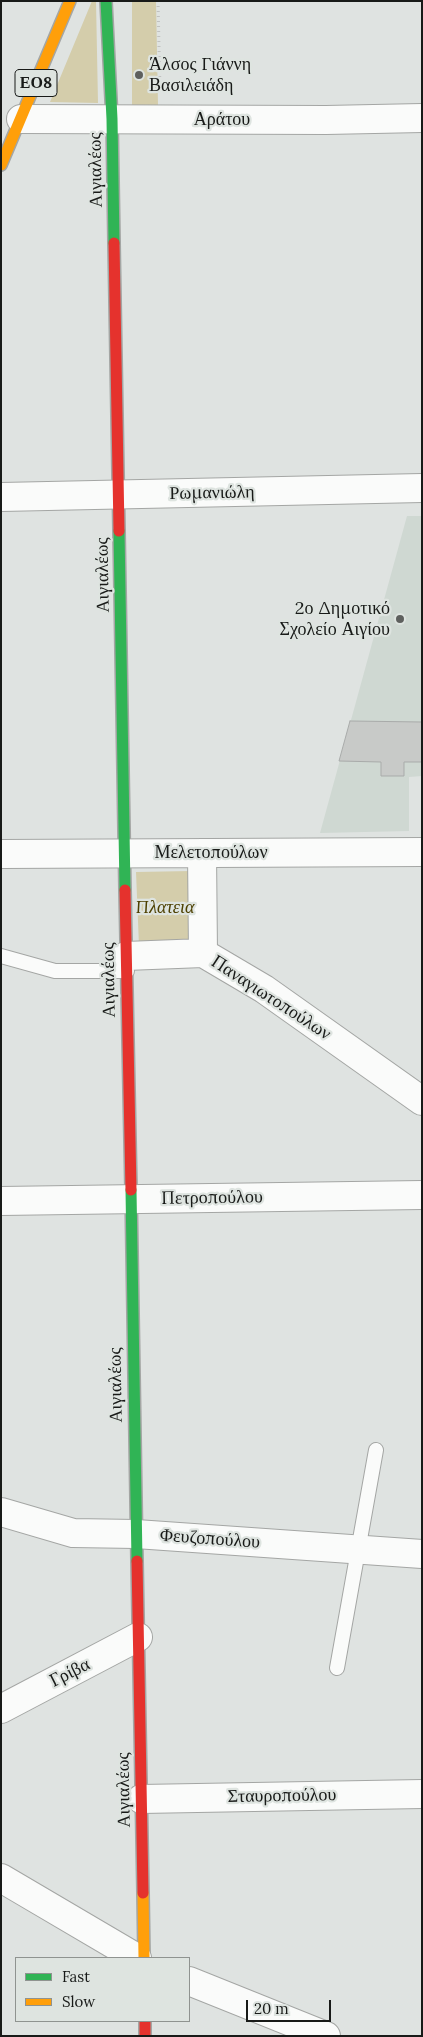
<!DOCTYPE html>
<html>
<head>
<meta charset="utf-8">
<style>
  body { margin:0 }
  #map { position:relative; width:423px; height:2037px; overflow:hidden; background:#dfe3e1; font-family:Lora,serif }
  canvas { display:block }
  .frame { position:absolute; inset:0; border:2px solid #181a18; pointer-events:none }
  .legend { position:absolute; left:15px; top:1957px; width:175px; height:65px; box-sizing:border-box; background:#dee4e0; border:1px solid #8f9390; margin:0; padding:6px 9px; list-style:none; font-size:15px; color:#181a18 }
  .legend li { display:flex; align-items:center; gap:10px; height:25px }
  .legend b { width:25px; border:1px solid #8f9390 }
  .scale { position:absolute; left:246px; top:2000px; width:85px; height:22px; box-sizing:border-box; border:2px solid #181a18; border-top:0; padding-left:6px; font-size:15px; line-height:18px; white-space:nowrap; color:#181a18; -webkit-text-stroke:4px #dee4e0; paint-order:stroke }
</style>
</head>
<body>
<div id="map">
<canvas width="423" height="2037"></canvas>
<div class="frame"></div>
<ul class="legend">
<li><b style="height:6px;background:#30b455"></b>Fast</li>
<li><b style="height:6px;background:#ff9f0a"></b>Slow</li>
</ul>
<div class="scale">20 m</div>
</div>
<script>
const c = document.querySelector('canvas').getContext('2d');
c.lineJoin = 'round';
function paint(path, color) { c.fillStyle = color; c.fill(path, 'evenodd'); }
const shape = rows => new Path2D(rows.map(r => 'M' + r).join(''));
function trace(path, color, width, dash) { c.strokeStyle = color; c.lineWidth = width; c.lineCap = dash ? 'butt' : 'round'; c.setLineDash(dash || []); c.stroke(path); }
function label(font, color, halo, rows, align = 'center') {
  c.font = font + ' Lora,serif'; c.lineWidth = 4.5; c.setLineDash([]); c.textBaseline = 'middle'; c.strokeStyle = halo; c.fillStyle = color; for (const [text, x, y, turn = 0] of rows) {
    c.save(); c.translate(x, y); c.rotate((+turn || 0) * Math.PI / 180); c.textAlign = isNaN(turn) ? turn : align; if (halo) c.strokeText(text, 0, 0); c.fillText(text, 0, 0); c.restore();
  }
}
paint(shape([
  [407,516,422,516,422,776,409,777,409,831,320,833]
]), '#cfd8d2');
paint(shape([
  [92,1,96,1,98,103,50,102],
  [132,1,156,1,158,105,132,105],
  [192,871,194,944,139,946,136,872]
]), '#d4cdab');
const building = shape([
  [350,721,422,722,422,762,404,762,404,776,381,776,381,762,339,761,350,721]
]);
paint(building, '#c8cac8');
trace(building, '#a9abaa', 1);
const lane = shape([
  [1,956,55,971,127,971],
  [337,1668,376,1450]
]);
const street = shape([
  [21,119,326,120,422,118],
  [1,497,422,488],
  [202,853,203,953,264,989,422,1101],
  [1,854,422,852],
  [126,956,203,953],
  [1,1201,422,1195],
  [1,1512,73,1533,136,1534,422,1554],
  [1,1709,138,1637],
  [141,1799,422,1794],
  [1,1878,137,1958],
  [189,1981,326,2036]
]);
const fast = shape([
  [106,1,112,119,114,243],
  [119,531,125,890],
  [131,1190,137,1561]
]);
const slow = shape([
  [1,165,70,1],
  [143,1893,144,1958]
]);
const jam = shape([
  [114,243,119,531],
  [125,890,131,1190],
  [137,1561,143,1893],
  [145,2021,145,2036]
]);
trace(lane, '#a4a6a4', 16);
trace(street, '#a4a6a4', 30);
trace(fast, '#a4a6a4', 14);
trace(slow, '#a4a6a4', 14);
trace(jam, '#a4a6a4', 14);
trace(shape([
  [158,1,160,91]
]), '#c0c1c0', 3, [1, 4]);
trace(lane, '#fafbfa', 14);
trace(street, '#fafbfa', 28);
trace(fast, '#30b455', 11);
trace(slow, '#ff9f0a', 11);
trace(jam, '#e5322d', 11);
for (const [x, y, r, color] of [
  [139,75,5,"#5e605e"],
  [400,619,5,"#5e605e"]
]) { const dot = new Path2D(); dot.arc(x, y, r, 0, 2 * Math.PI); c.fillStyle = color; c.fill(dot); trace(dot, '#dee4e0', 2); }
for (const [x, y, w] of [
  [36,83,42]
]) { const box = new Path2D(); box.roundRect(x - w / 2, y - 13.5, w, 27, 4); c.fillStyle = '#dee4e0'; c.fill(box); trace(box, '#181a18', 1); }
label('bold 16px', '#181a18', null, [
  ["ΕΟ8",36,83]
]);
label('18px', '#181a18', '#dee4e0', [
  ["Άλσος Γιάννη",149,65],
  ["Βασιλειάδη",149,86],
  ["2ο Δημοτικό",390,609,"right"],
  ["Σχολείο Αιγίου",390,630,"right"]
], 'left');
label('18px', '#181a18', '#dee4e0', [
  ["Αράτου",222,120],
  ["Αιγιαλέως",96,170,-91],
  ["Ρωμανιώλη",212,493,-1],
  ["Αιγιαλέως",103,575,-91],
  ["Μελετοπούλων",211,853],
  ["Αιγιαλέως",109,980,-91],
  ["Παναγιωτοπούλων",271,998,33],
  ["Πετροπούλου",212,1198,-1],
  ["Αιγιαλέως",116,1385,-91],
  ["Φευζοπούλου",210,1539,4],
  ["Γρίβα",70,1673,-27],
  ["Αιγιαλέως",124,1790,-91],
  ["Σταυροπούλου",282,1796,-1]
]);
label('italic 18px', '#4d4000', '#dee4e0', [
  ["Πλατεια",165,908]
]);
</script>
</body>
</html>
